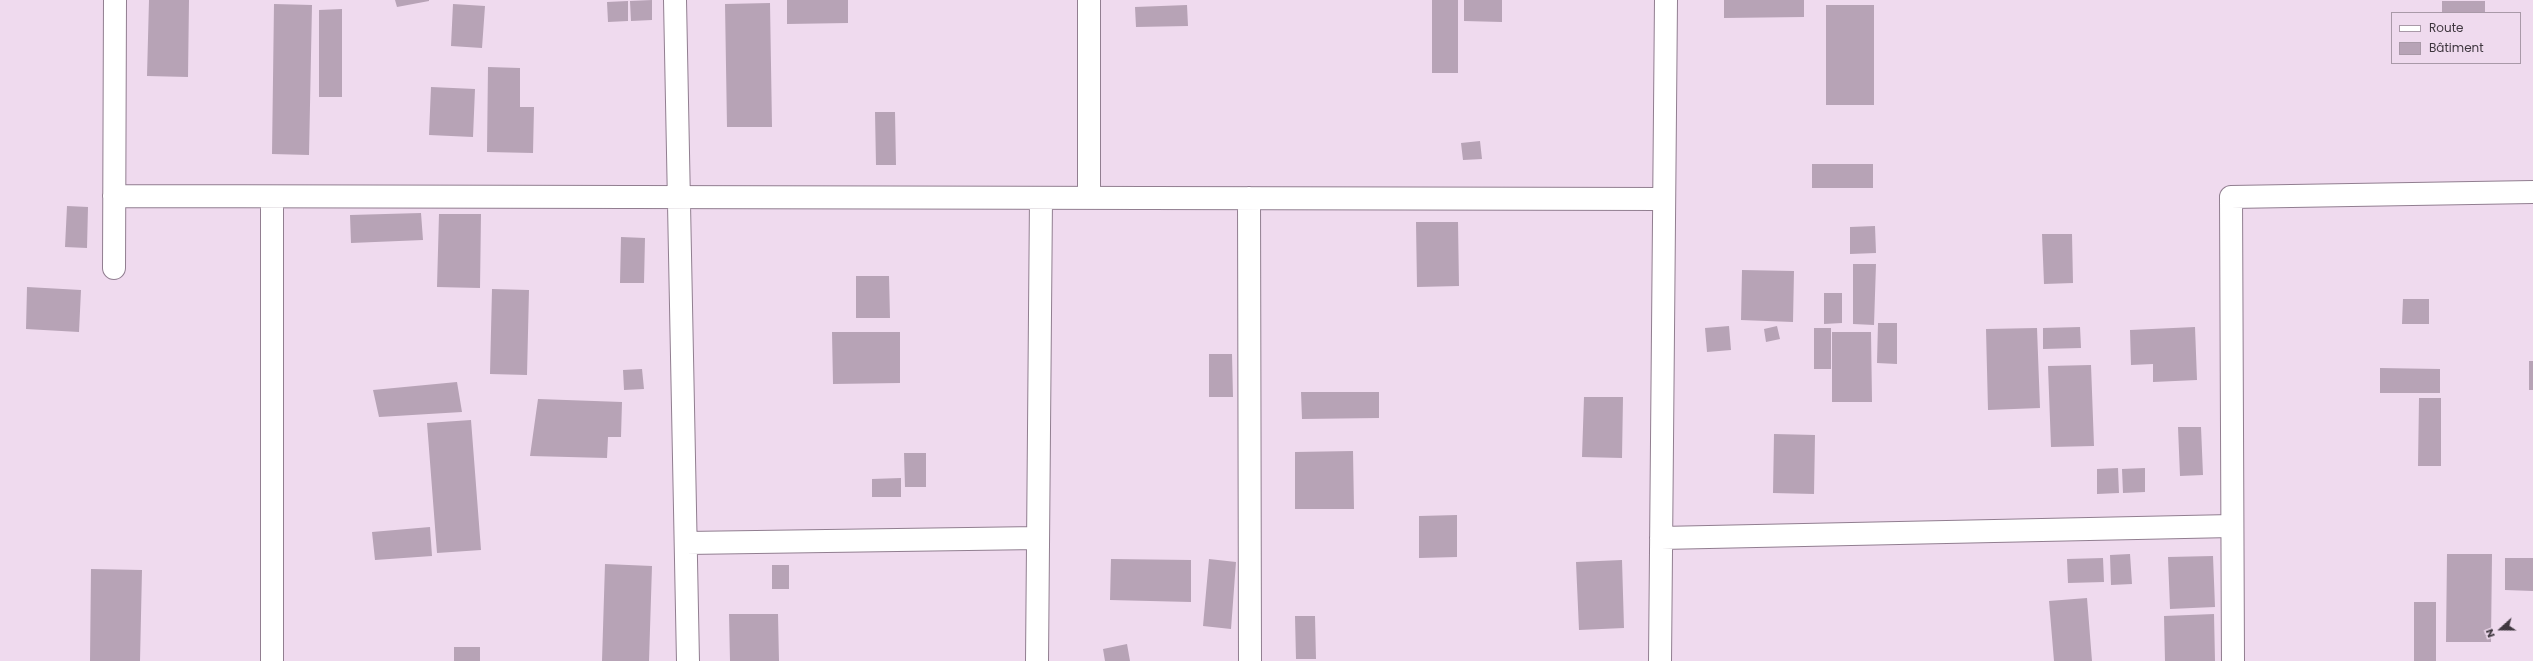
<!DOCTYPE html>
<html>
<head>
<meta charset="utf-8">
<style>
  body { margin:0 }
  #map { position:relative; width:2533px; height:661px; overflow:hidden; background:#efdaee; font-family:Poppins,sans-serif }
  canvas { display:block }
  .legend { position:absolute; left:2391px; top:12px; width:130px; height:52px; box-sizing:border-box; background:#efdaee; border:1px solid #a999a8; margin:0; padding:5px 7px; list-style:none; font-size:12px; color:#3f373f }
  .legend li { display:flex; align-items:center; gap:8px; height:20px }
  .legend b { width:20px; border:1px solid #a999a8 }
  .north { position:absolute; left:2481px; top:609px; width:40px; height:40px; -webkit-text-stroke:3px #efdaee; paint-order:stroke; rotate:249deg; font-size:11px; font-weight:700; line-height:16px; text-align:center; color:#3f373f }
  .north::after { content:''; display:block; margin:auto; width:14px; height:18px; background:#3f373f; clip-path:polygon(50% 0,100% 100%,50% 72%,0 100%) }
</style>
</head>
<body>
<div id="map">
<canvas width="2533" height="661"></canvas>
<ul class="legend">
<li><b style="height:5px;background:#fff"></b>Route</li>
<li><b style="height:11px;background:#b7a3b6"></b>Bâtiment</li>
</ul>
<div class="north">N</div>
</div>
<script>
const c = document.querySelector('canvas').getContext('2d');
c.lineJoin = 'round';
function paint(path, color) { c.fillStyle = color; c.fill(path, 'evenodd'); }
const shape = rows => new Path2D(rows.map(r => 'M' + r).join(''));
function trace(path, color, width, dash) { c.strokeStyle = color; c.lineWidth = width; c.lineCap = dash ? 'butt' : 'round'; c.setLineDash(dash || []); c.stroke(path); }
paint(shape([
  [149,0,189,0,188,77,147,76],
  [395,0,429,0,429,1,397,7],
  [652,0,652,20,631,21,630,1],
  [787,0,848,0,848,23,787,24],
  [1432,0,1458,0,1458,73,1432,73],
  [1464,0,1502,0,1502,22,1464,21],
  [1724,0,1804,0,1804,17,1724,18],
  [628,1,628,21,608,22,607,2],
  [2442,1,2485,1,2485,13,2442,13],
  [770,3,772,127,727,127,725,4],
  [274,4,312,5,309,155,272,154],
  [453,4,485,6,482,48,451,46],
  [1187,5,1188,26,1136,27,1135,7],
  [1826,5,1874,5,1874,105,1826,105],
  [342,9,342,97,319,97,319,10],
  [488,67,520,68,520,107,534,107,533,153,487,152],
  [431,87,475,89,473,137,429,135],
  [875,112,895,112,896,165,876,165],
  [1480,141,1482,159,1463,160,1461,143],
  [1812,164,1873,164,1873,188,1812,188],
  [67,206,88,207,87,248,65,247],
  [421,213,423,240,351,243,350,215],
  [439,214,481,214,480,288,437,287],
  [1416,222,1458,222,1459,286,1417,287],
  [1875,226,1876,253,1850,254,1850,227],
  [2042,234,2072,234,2073,283,2044,284],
  [621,237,645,238,644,283,620,283],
  [1853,264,1876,264,1874,325,1853,324],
  [1742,270,1794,271,1793,322,1741,320],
  [856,276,889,276,890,318,856,318],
  [27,287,81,290,79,332,26,329],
  [492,289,529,290,527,375,490,374],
  [1824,293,1842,293,1842,323,1824,324],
  [2403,299,2429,299,2429,324,2402,324],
  [1878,323,1897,323,1897,364,1877,363],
  [1729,326,1731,350,1707,352,1705,328],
  [1777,326,1780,339,1766,342,1764,329],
  [2080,327,2081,348,2043,349,2043,328],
  [2195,327,2197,380,2153,382,2153,364,2131,365,2130,330],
  [1814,328,1831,328,1831,369,1814,369],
  [2037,328,2040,408,1988,410,1986,329],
  [832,332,900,332,900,383,833,384],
  [1832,332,1871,332,1872,402,1832,402],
  [1209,354,1232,354,1233,397,1209,397],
  [2529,361,2533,361,2533,390,2529,390],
  [2091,365,2094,446,2051,447,2048,366],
  [2380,368,2440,369,2440,393,2380,393],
  [642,369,644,389,624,390,623,370],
  [457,382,462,412,379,417,373,390],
  [1301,392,1379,392,1379,418,1302,419],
  [1584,397,1623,397,1622,458,1582,457],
  [2419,398,2441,398,2441,466,2418,466],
  [538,399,622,402,621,437,608,437,607,458,530,456],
  [471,420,481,550,437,553,427,423],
  [2178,427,2201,427,2203,475,2180,476],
  [1774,434,1815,435,1814,494,1773,493],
  [1353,451,1354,509,1295,509,1295,452],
  [904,453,926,453,926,487,905,487],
  [2118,468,2119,493,2097,494,2097,469],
  [2145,468,2145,492,2123,493,2122,469],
  [901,478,901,497,872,497,872,479],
  [1457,515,1457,557,1419,558,1419,516],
  [430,527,432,556,375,560,372,532],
  [2130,554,2132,584,2111,585,2110,555],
  [2447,554,2492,554,2491,642,2446,642],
  [2213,556,2215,607,2170,609,2168,557],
  [2103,558,2104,582,2068,583,2067,559],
  [2505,558,2533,558,2533,591,2505,590],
  [1111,559,1191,560,1191,602,1110,600],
  [1209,559,1236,562,1231,629,1203,626],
  [1622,560,1624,628,1579,630,1576,562],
  [605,564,652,566,649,661,602,661],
  [772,565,789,565,789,589,772,589],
  [91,569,142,570,140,661,90,661],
  [2087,598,2092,661,2054,661,2049,601],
  [2414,602,2436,602,2436,661,2414,661],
  [729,614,778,614,779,661,730,661],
  [2214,614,2215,661,2165,661,2164,616],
  [1295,616,1315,616,1316,659,1296,659],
  [1127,644,1130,661,1105,661,1103,649],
  [454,647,480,647,480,661,454,661]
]), '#b7a3b6');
const street = shape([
  [675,0,688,661],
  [1089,0,1089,197],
  [114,196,1664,199],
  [1249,198,1250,661],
  [114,268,115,0],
  [1661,538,2232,526],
  [686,543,1038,538],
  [272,661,272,197],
  [1037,661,1041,198],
  [1660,661,1666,0],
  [2233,661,2231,197,2533,192]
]);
trace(street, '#917e90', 24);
trace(street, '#fff', 22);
</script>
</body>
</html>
